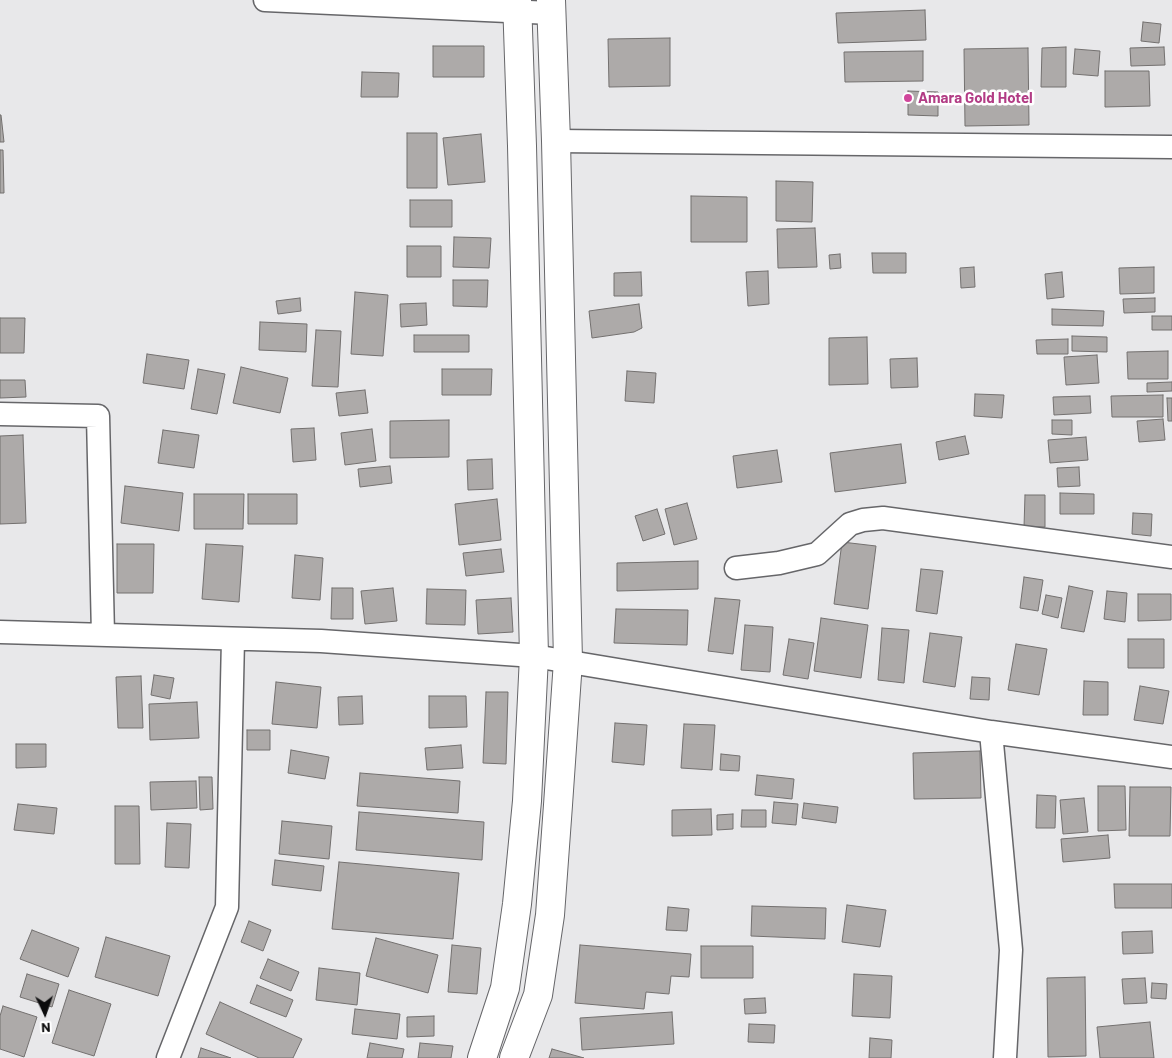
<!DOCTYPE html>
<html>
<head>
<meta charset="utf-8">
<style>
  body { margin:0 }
  #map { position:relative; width:1172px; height:1058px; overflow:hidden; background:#e8e8ea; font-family:Barlow,sans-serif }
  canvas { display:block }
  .north { position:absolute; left:20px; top:988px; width:50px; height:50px; -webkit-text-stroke:4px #fff; paint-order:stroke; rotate:177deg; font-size:14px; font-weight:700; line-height:20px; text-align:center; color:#0c0c0d }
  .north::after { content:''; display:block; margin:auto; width:18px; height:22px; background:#0c0c0d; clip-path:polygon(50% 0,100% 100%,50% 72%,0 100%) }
</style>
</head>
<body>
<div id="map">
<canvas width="1172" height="1058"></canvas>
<div class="north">N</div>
</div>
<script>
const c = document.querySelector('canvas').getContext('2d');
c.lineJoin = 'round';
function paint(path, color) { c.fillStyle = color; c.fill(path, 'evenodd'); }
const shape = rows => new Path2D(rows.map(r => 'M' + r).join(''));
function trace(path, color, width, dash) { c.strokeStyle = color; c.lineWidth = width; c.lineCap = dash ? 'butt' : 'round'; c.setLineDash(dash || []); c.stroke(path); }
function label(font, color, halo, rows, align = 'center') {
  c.font = font + ' Barlow,sans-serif'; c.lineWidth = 5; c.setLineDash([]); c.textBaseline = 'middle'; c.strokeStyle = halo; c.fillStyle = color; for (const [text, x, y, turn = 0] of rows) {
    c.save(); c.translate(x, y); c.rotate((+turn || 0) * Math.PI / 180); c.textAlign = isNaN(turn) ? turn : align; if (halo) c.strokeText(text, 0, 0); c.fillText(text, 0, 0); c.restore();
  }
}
const building = shape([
  [925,10,926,40,838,43,836,13,925,10],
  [1143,22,1161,24,1159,43,1141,41,1143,22],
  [670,38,670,86,609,87,608,39,670,38],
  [433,46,484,46,484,77,433,77,433,46],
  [1066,47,1066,87,1041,87,1042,48,1066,47],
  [1164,47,1165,65,1131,66,1130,48,1164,47],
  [1028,48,1029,125,965,126,964,49,1028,48],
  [1075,49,1100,51,1098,76,1073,74,1075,49],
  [923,51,923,81,845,82,844,52,923,51],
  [1105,71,1149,71,1150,106,1105,107,1105,71],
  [362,72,399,73,398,97,361,97,362,72],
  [908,91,938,92,938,116,908,115,908,91],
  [0,115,1,115,4,142,0,142,0,115],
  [407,133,437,133,437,188,407,188,407,133],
  [481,134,485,182,448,185,443,138,481,134],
  [0,150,3,150,4,193,0,193,0,150],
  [776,181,813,182,812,222,776,221,776,181],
  [691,196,747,197,747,242,691,242,691,196],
  [410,200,452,200,452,227,410,227,410,200],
  [815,228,817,267,778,268,777,229,815,228],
  [454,237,491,238,489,268,453,267,454,237],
  [407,246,441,246,441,277,407,277,407,246],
  [872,253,906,253,906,273,873,273,872,253],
  [840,254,841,268,830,269,829,255,840,254],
  [974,267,975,287,961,288,960,268,974,267],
  [1154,267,1154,293,1120,294,1119,268,1154,267],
  [768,271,769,304,748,306,746,272,768,271],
  [641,272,642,296,614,296,614,273,641,272],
  [1062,272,1064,297,1047,299,1045,274,1062,272],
  [453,280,488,280,487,307,453,306,453,280],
  [355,292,388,295,383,356,351,354,355,292],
  [300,298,301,311,278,314,276,301,300,298],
  [1155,298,1155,312,1124,313,1123,299,1155,298],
  [426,303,427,325,401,327,400,304,426,303],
  [639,304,642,328,634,332,592,338,589,311,639,304],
  [1052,309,1104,311,1103,326,1052,325,1052,309],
  [1152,316,1172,316,1172,330,1152,330,1152,316],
  [0,318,25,318,24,353,0,353,0,318],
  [260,322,307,324,306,352,259,350,260,322],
  [316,330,341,331,338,387,312,386,316,330],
  [414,335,469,335,469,352,414,352,414,335],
  [1072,336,1107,337,1107,352,1072,351,1072,336],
  [867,337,868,384,829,385,829,338,867,337],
  [1068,339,1068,354,1037,354,1036,340,1068,339],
  [1168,351,1168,379,1128,379,1127,352,1168,351],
  [147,354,189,360,184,389,143,383,147,354],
  [1097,355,1099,383,1066,385,1064,357,1097,355],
  [917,358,918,387,891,388,890,359,917,358],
  [241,367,288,378,280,413,233,403,241,367],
  [198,369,225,374,217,414,191,409,198,369],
  [442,369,492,369,491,395,442,395,442,369],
  [627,371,656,373,654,403,625,401,627,371],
  [0,380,25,380,26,397,0,398,0,380],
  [1172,382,1172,391,1147,392,1147,383,1172,382],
  [365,390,368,413,339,416,336,393,365,390],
  [975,394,1004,395,1002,418,974,416,975,394],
  [1163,395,1163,417,1112,417,1111,396,1163,395],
  [1090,396,1091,413,1054,415,1053,397,1090,396],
  [1167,398,1172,398,1172,421,1168,421,1167,398],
  [1163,419,1165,440,1139,442,1137,421,1163,419],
  [449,420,449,457,390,458,390,421,449,420],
  [1052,420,1072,420,1072,435,1052,434,1052,420],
  [314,428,316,460,293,462,291,429,314,428],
  [372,429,376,461,345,465,341,433,372,429],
  [163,430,199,435,194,468,158,463,163,430],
  [23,435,26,523,0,524,0,436,23,435],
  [965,436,969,454,939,460,936,442,965,436],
  [1086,437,1088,460,1050,463,1048,440,1086,437],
  [901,444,906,483,835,492,830,453,901,444],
  [777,450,782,482,737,488,733,456,777,450],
  [492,459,493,489,468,490,467,460,492,459],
  [390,466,392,483,360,487,358,469,390,466],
  [1079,467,1080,486,1058,487,1057,468,1079,467],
  [125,486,183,493,179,531,121,523,125,486],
  [1060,493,1094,494,1094,514,1060,514,1060,493],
  [194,494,244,494,243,529,194,529,194,494],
  [248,494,297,494,297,524,248,524,248,494],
  [1025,495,1045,495,1045,527,1024,527,1025,495],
  [497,499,501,540,459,545,455,504,497,499],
  [687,503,697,539,674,545,665,509,687,503],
  [657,509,665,534,643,541,635,516,657,509],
  [1133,513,1152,514,1151,536,1132,534,1133,513],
  [842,542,876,546,868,609,834,604,842,542],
  [117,544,154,544,153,593,117,593,117,544],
  [206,544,243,546,239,602,202,599,206,544],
  [501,549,504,572,466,576,463,553,501,549],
  [295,555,323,558,320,600,292,598,295,555],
  [698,561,698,589,617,591,617,563,698,561],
  [921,569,943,571,937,614,916,611,921,569],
  [1024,577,1043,580,1038,611,1020,608,1024,577],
  [1069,586,1093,591,1084,632,1061,628,1069,586],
  [332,588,353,588,353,619,331,619,332,588],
  [393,588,397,621,365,624,361,591,393,588],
  [427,589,466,590,465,625,426,624,427,589],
  [1107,591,1127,593,1125,622,1104,619,1107,591],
  [1138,594,1171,594,1171,620,1138,621,1138,594],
  [1046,595,1062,598,1058,618,1042,614,1046,595],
  [511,598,513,632,478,634,476,600,511,598],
  [715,598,740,600,733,654,708,651,715,598],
  [616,609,688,610,687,645,614,643,616,609],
  [821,618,868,625,861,678,814,671,821,618],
  [745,625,773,627,770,672,741,670,745,625],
  [882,628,909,630,904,683,878,680,882,628],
  [930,633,962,637,955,687,923,682,930,633],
  [789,639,814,643,808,679,783,675,789,639],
  [1128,639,1164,639,1164,668,1128,668,1128,639],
  [1016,644,1047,649,1039,695,1008,690,1016,644],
  [154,675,174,678,170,699,151,695,154,675],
  [141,676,143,728,118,728,116,677,141,676],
  [972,677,990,678,989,700,970,699,972,677],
  [1084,681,1108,682,1108,715,1083,715,1084,681],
  [276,682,321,687,317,728,272,724,276,682],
  [1140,686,1169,691,1163,724,1134,720,1140,686],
  [486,692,508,692,506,764,483,763,486,692],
  [362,696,363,724,339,725,338,697,362,696],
  [429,696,466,696,467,727,429,728,429,696],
  [197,702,199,738,150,740,149,704,197,702],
  [615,723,647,725,644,765,612,762,615,723],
  [684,724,715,725,712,770,681,768,684,724],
  [247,730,270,730,270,750,247,750,247,730],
  [16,744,46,744,46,767,16,768,16,744],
  [461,745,463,768,427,770,425,748,461,745],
  [291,750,329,757,325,779,288,773,291,750],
  [980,751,981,798,914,799,913,753,980,751],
  [721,754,740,756,739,771,720,770,721,754],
  [360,773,460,781,458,813,357,806,360,773],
  [757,775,794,779,792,799,755,795,757,775],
  [199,777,212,777,213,809,200,810,199,777],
  [196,781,197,808,151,810,150,782,196,781],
  [1098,786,1125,786,1126,830,1098,831,1098,786],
  [1130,787,1171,787,1170,836,1129,836,1130,787],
  [1037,795,1056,796,1055,828,1036,828,1037,795],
  [1084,798,1088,832,1063,834,1060,800,1084,798],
  [774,802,798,804,796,825,772,823,774,802],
  [804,803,838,807,836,823,802,818,804,803],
  [18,804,57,808,54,834,14,830,18,804],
  [115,806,139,806,140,864,115,864,115,806],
  [711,809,712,835,672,836,672,810,711,809],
  [742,810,766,810,766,827,741,827,742,810],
  [359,812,484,822,482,860,356,850,359,812],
  [733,814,733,829,717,830,717,815,733,814],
  [282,821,332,826,329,859,279,854,282,821],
  [167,823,191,824,189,868,165,867,167,823],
  [1108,835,1110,858,1063,862,1061,839,1108,835],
  [275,860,324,866,321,891,272,885,275,860],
  [339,862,459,873,453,939,332,929,339,862],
  [1114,884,1172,884,1172,908,1115,908,1114,884],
  [847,905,886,910,880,947,842,942,847,905],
  [752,906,826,908,825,939,751,936,752,906],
  [668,907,689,909,687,931,666,930,668,907],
  [249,921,271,930,263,951,241,942,249,921],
  [32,930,79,948,68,977,20,959,32,930],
  [1152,931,1153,953,1123,954,1122,932,1152,931],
  [106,937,170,956,158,996,95,977,106,937],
  [376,938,438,955,428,993,366,976,376,938],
  [452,945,481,948,477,994,448,992,452,945],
  [580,945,691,954,689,977,671,976,669,994,646,992,644,1009,575,1003,580,945],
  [701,946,753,946,753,978,701,978,701,946],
  [268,959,299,972,291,991,260,978,268,959],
  [319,968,360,973,357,1005,316,1000,319,968],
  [27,974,59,984,52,1007,20,997,27,974],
  [854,974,892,976,890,1018,852,1016,854,974],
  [1085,977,1086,1056,1048,1057,1047,978,1085,977],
  [1145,978,1147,1003,1124,1004,1122,979,1145,978],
  [1152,983,1167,984,1166,999,1151,998,1152,983],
  [257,985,293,1000,286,1017,250,1003,257,985],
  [69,990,111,1004,94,1056,52,1043,69,990],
  [765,998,766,1013,745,1014,744,999,765,998],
  [220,1002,302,1039,293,1058,259,1058,206,1034,220,1002],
  [3,1006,37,1017,24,1057,0,1049,0,1016,3,1006],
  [355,1009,400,1014,397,1039,352,1034,355,1009],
  [672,1012,674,1044,582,1050,580,1018,672,1012],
  [434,1016,434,1036,407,1037,407,1017,434,1016],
  [1150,1022,1154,1058,1100,1058,1097,1027,1150,1022],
  [749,1024,775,1025,774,1043,748,1042,749,1024],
  [870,1038,892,1040,891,1058,869,1058,870,1038],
  [370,1043,404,1049,402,1058,367,1058,370,1043],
  [420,1043,453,1046,451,1058,418,1058,420,1043],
  [201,1048,231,1058,198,1058,201,1048],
  [552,1049,584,1058,549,1058,552,1049]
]);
paint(building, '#adaaa9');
trace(building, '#73706f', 1);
const minor = shape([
  [265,0,551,13],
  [556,141,1172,147],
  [0,414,98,416,103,635],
  [736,568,779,563,817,554,850,524,863,520,883,518,1172,557],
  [0,632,321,641,534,656,991,732,1172,757],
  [991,732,1011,950,1005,1058],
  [168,1058,227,907,233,639]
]);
const trunk = shape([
  [482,1058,505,988,517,904,527,801,534,656,522,146,517,0],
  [514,1058,538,995,550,915,558,805,568,661,556,141,551,0]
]);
trace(minor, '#666669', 25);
trace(trunk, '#666669', 30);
trace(minor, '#fff', 22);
trace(trunk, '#fff', 28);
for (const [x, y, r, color] of [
  [908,98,5,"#d1479c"]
]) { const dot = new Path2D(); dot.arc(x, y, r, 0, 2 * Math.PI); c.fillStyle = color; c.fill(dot); trace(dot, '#fff', 2); }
label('bold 15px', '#b23c85', '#fff', [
  ["Amara Gold Hotel",918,98]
], 'left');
</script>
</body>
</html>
